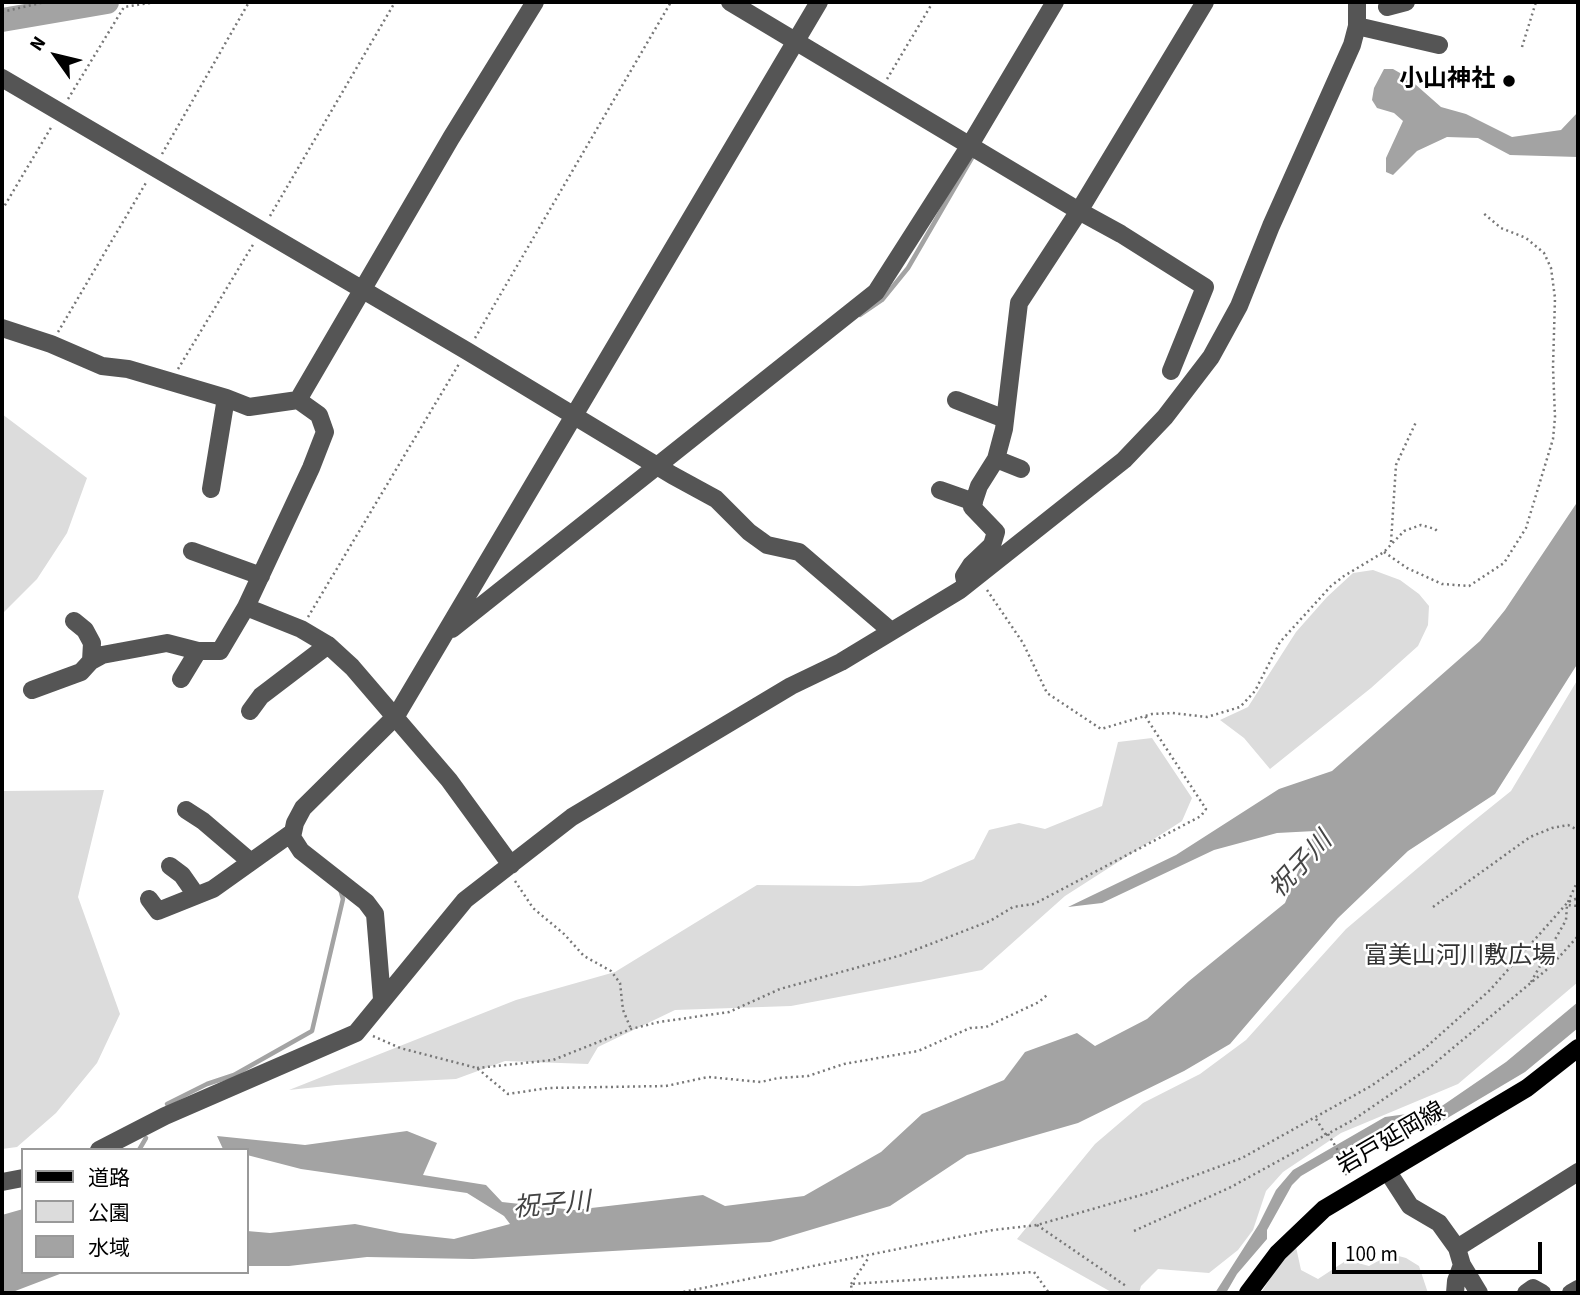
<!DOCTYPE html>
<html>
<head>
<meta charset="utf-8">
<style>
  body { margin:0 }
  #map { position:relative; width:1580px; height:1295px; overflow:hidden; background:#fff; font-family:"Source Sans 3","Noto Sans JP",sans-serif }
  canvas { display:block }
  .frame { position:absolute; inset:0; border:4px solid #000; pointer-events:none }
  .legend { position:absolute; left:21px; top:1148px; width:228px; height:126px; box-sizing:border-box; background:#fff; border:2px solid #999; margin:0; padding:9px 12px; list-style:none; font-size:21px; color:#000 }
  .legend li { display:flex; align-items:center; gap:14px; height:35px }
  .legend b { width:35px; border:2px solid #999 }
  .north { position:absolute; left:21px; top:21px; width:70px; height:70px; -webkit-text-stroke:5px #fff; paint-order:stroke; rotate:304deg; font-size:19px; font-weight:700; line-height:28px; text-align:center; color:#000 }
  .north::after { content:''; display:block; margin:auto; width:24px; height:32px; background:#000; clip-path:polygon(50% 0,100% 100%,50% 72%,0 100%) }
  .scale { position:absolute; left:1332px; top:1242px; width:210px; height:32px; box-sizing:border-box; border:4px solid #000; border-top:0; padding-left:9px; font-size:21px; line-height:24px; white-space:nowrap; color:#000; -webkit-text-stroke:5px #fff; paint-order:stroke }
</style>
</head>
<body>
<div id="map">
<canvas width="1580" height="1295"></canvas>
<div class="frame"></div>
<ul class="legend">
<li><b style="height:9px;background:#000"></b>道路</li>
<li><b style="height:19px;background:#dcdcdc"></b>公園</li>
<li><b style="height:19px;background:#a3a3a3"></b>水域</li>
</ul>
<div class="north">N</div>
<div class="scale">100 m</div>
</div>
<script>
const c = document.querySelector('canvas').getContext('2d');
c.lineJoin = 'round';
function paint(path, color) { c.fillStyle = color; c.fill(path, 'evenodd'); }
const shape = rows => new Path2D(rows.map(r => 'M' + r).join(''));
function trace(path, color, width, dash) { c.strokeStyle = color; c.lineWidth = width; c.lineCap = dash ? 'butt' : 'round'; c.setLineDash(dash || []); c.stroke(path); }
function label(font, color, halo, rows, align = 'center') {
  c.font = font + ' "Source Sans 3","Noto Sans JP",sans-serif'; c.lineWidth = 5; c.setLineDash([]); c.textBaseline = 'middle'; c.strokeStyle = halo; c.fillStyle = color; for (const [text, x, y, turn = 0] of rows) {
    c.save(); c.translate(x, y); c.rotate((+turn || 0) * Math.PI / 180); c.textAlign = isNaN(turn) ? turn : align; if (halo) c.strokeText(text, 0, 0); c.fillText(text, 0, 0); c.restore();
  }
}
paint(shape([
  [2,414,87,478,67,533,37,579,2,614],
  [1373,570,1400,580,1419,594,1429,606,1428,625,1418,646,1371,688,1270,769,1244,738,1220,720,1248,707,1296,632,1327,597,1353,573],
  [1578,679,1578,982,1458,1084,1341,1133,1283,1172,1266,1191,1253,1230,1238,1250,1209,1273,1158,1269,1141,1286,1139,1293,1113,1293,1017,1239,1095,1144,1143,1103,1200,1074,1246,1040,1346,929,1465,828,1511,791],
  [1152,738,1192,798,1182,821,1065,896,982,970,791,1006,675,1010,598,1047,588,1064,505,1061,456,1079,336,1085,289,1090,516,1000,615,972,757,885,859,886,921,882,974,859,989,830,1019,823,1045,829,1102,806,1118,742],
  [104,790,78,897,120,1014,97,1063,56,1113,17,1147,2,1149,2,791],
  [1296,1247,1301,1270,1318,1279,1347,1260,1369,1266,1391,1254,1406,1258,1419,1266,1428,1293,1261,1293,1279,1264]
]), '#dcdcdc');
paint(shape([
  [1384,69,1393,69,1407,77,1441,107,1466,114,1512,137,1561,130,1578,112,1578,157,1510,155,1478,138,1447,137,1417,151,1393,175,1386,172,1386,158,1403,121,1394,113,1377,108,1372,100,1374,88],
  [1578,501,1578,663,1495,794,1408,851,1338,918,1230,1044,1184,1071,1078,1123,967,1155,890,1206,770,1242,473,1259,367,1257,289,1266,247,1266,247,1231,270,1233,355,1224,400,1233,454,1239,510,1224,504,1216,467,1193,301,1169,247,1155,247,1150,223,1149,217,1136,305,1145,407,1131,437,1143,423,1175,486,1185,502,1202,574,1210,703,1195,725,1206,804,1196,881,1152,922,1114,1004,1080,1025,1052,1077,1033,1095,1046,1147,1019,1189,981,1285,903,1315,831,1277,833,1214,850,1102,903,1068,907,1176,855,1279,789,1332,771,1480,641,1505,610],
  [1578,1002,1578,1028,1525,1072,1434,1126,1407,1123,1390,1124,1301,1176,1292,1185,1267,1230,1267,1239,1237,1274,1226,1293,1215,1293,1259,1224,1276,1190,1293,1170,1385,1117,1436,1110,1506,1062],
  [23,1209,23,1272,65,1272,10,1293,2,1293,2,1215]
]), '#a3a3a3');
trace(shape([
  [860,315,882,300,908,268,973,156],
  [167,1104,207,1084,234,1075,312,1031,343,899,340,889],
  [139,1150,146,1138]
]), '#a3a3a3', 4.5);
trace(shape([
  [2,20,107,2]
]), '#a3a3a3', 24);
trace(shape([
  [2,12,45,2],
  [1522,47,1536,2],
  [887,79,933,2],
  [68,99,124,7,156,2],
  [162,154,249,2],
  [2,210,52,126],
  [270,216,395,2],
  [58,332,147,181],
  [475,338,671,2],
  [178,369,254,243],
  [1391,542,1396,465,1416,422],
  [1384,552,1407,568,1442,584,1469,586,1504,563,1526,528,1553,439,1555,417,1553,367,1555,298,1551,268,1544,253,1526,238,1501,228,1482,212],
  [987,590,1023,643,1047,693,1101,729,1152,714,1172,713,1207,717,1240,707,1255,691,1280,642,1331,586,1344,576,1384,552,1404,531,1421,525,1435,529,1439,533],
  [308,617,459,364],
  [515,881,533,908,564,934,584,956,611,971,620,983,623,1010,631,1029],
  [1568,902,1578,880],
  [1433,907,1530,837,1552,828,1568,825,1578,830],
  [1531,982,1566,920,1567,905,1578,906],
  [373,1036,400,1048,477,1068,508,1094,548,1088,666,1086,708,1077,761,1082,778,1078,808,1076,844,1064,918,1051,970,1028,986,1027,1039,1002,1047,995],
  [477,1068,553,1060,631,1029,659,1022,729,1012,780,989,902,955,990,921,1013,907,1034,904,1201,816,1206,809,1145,716],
  [1316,1119,1326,1135],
  [1328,1134,1345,1162,1346,1174,1349,1177],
  [1037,1225,1126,1286],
  [1134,1231,1231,1187,1353,1120,1429,1068,1551,966,1578,936],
  [851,1284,869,1257],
  [678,1293,993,1230,1037,1225,1148,1193,1242,1158,1371,1086,1424,1049,1490,990,1568,902,1578,898],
  [852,1293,851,1284,1034,1272,1049,1293]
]), '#777', 2.5, [2, 3.5]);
trace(shape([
  [730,2,1079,211,1121,234,1205,287,1171,371],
  [1387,7,1406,2],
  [1357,26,1439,45],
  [2,78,467,351,672,475,716,499,749,532,767,545,799,552,891,631],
  [2,328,51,344,102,366,128,369,226,398,249,407,298,400,319,415,325,432,311,468,246,607,301,629,328,645,352,667,449,780,511,865],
  [298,400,451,138,535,2],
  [956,400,1005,419],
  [996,459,1021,469],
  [211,489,226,398],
  [940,490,974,502],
  [192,551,261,576],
  [966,585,964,576,971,565,992,545,996,532,972,507,979,486,996,459,1004,429,1019,303,1079,211,1205,2],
  [74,621,85,630,92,643,91,661],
  [452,629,876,292,970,145,1055,2],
  [181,679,198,651],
  [32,690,81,672,91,661,102,655,167,643,198,651,220,651,246,607],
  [250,711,261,696,328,645],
  [186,810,203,821,251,862],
  [170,866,182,875,196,895],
  [149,899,158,911,213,889,293,832],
  [382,999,375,914,366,902,301,851,292,837,295,823,303,808,396,716,819,2],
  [99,1150,165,1116,356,1033,465,900,572,817,791,686,841,662,960,590,1124,460,1165,417,1211,357,1239,306,1271,226,1352,45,1357,26,1357,2],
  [1388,1172,1410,1206,1439,1223,1457,1248,1578,1172],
  [2,1182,23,1178],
  [1462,1265,1479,1293],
  [1455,1293,1456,1281,1462,1265,1457,1248],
  [1526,1293,1533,1288,1542,1293],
  [1571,1293,1578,1289]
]), '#555', 18);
trace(shape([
  [1248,1293,1278,1253,1324,1209,1527,1088,1578,1048]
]), '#000', 18);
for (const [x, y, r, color] of [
  [1509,81,7,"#000"]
]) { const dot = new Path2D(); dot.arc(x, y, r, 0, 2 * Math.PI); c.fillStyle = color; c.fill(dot); trace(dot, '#fff', 2.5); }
label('bold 24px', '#000', '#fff', [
  ["小山神社",1495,81]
], 'right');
label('24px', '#333', '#fff', [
  ["富美山河川敷広場",1460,958]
]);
label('24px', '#000', '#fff', [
  ["岩戸延岡線",1392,1140,-30]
]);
label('italic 26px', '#444', '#fff', [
  ["祝子川",1302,866,-47],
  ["祝子川",552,1207,-5]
]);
</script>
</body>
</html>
